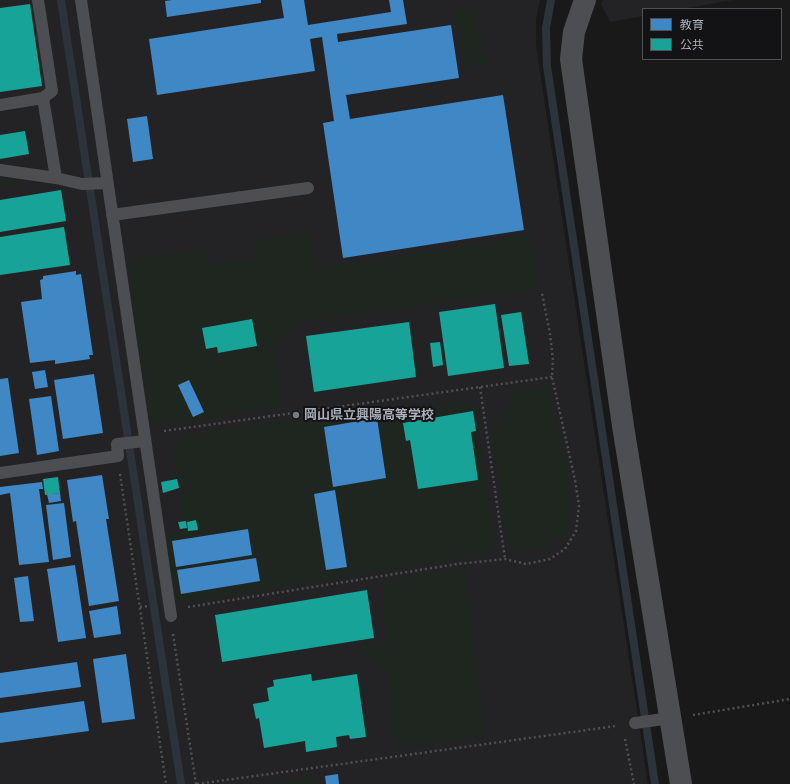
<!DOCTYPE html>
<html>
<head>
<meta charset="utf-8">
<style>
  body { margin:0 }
  #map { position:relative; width:790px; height:784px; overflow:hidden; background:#191919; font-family:"Space Grotesk","Noto Sans JP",sans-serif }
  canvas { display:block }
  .legend { position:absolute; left:642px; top:8px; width:140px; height:52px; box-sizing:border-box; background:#131315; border:1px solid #505157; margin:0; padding:5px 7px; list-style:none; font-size:12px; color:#abafb9 }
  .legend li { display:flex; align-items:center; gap:8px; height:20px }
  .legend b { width:20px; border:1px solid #505157 }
</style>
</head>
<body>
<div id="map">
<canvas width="790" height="784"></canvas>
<ul class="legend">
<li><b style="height:11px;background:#3f88c5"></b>教育</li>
<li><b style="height:11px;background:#17a398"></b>公共</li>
</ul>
</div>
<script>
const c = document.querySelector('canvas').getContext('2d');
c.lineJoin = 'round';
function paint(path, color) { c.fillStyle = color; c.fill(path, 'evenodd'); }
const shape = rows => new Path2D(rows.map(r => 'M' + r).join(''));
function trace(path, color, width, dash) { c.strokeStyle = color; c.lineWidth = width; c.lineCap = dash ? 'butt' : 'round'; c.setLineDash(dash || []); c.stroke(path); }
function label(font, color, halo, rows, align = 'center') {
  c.font = font + ' "Space Grotesk","Noto Sans JP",sans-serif'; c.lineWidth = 4; c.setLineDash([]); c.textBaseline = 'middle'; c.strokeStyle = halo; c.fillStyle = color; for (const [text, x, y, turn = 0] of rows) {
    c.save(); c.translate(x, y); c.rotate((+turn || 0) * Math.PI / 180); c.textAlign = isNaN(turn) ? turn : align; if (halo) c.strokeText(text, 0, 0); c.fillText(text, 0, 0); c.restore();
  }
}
paint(shape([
  [0,0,540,0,536,20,536,46,648,784,0,784],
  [603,0,733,0,682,9,643,9,643,16,610,22,601,4]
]), '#232325');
paint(shape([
  [472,5,478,8,481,17,480,24,473,30,480,32,484,43,476,51,484,51,486,58,485,65,475,63,465,68,461,65,461,57,465,52,459,43,459,35,466,30,457,26,455,14,461,10,465,11],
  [0,180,27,183,0,187],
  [311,232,316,268,531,235,538,283,530,290,300,322,275,345,281,407,161,425,153,421,149,411,128,259,206,249,208,263,256,258,254,240],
  [252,319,257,346,218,353,217,347,206,349,202,328],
  [189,380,204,411,193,417,178,385],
  [547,386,567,466,572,519,565,534,549,546,510,552,491,429,505,412,514,390],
  [463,400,474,405,496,545,492,554,184,603,177,601,166,538,171,533,186,530,173,458,180,437,225,428,281,420,330,417],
  [473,411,476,431,471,432,478,479,418,489,410,440,406,441,404,423],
  [376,419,386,478,333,487,324,427],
  [334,490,347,567,327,570,314,494],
  [196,520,197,530,188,531,187,522],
  [256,558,259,581,177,570],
  [465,567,485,735,419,746,401,745,393,735,393,692,385,673,373,658,362,652,361,644,389,641,384,611,383,580],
  [316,777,317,784,268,784]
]), '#1f2620');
paint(shape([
  [172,0,261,0,261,3,167,17,165,1],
  [281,0,304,0,308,25,391,12,389,0,403,0,407,24,337,34,338,42,451,25,459,78,346,95,350,119,503,95,524,230,343,258,323,123,334,121,322,37,310,39,315,71,157,95,149,39,284,18],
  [147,116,153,159,133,162,127,119],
  [76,271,76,275,81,274,93,355,89,355,90,359,55,364,55,360,30,363,21,302,42,299,40,280,43,279,43,276],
  [45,370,48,387,35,389,32,372],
  [94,374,103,433,63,439,54,380],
  [8,378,19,453,0,456,0,379],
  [189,380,204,412,193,417,178,385],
  [51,396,59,451,37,455,29,399],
  [377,418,386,478,333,487,324,427],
  [102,475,109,519,106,519,119,601,89,606,76,521,73,522,67,480],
  [42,482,43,489,39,489,49,562,19,565,10,493,0,495,0,487],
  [335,490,347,567,326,570,314,494],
  [60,493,61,501,49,503,47,494],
  [64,503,71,557,53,560,46,505],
  [248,529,252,555,176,567,172,541],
  [256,558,260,581,181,594,177,570],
  [75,565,86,638,58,642,47,569],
  [28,576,34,621,20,622,14,578],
  [117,606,121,634,94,638,89,611],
  [126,654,135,719,102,723,93,659],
  [77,662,81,687,0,698,0,673],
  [84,701,89,731,0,743,0,713],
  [338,774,339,784,326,784,325,776]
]), '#3f88c5');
paint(shape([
  [30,4,42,86,0,92,0,8],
  [25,131,29,154,0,159,0,135],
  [61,190,66,221,0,232,0,200],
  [64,227,70,265,0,275,0,237],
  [495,304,504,368,448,376,439,312],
  [521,312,529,364,509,366,501,315],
  [252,319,257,346,218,353,217,347,206,349,202,328],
  [409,322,416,377,314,392,306,336],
  [440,342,443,365,433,367,430,343],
  [473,411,476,431,471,432,478,480,418,489,410,440,406,441,403,423],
  [58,477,60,493,45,495,43,479],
  [177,479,179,488,163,493,161,482],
  [196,520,198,530,188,531,187,522],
  [186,521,187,528,180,529,178,522],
  [367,590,374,638,222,662,215,615],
  [311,674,312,681,357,674,366,737,350,739,349,735,336,737,337,747,306,752,305,741,264,748,259,718,256,719,253,704,269,701,267,688,274,686,273,680]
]), '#17a398');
trace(shape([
  [61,0,181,784],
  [551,0,546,28,547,66,655,784]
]), '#2c333b', 8);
trace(shape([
  [480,387,505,559],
  [164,431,552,377],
  [120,474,166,784],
  [140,607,150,606],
  [188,607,457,564,505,559,526,564,550,559,565,549,576,531,579,506,575,480,552,377,553,360,550,334,542,293],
  [173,634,196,784],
  [693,715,790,699],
  [625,739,634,784],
  [197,784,616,726]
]), '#4f5053', 2.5, [2, 3]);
trace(shape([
  [38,0,52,91,43,98],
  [81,0,171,616],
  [0,105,43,98,56,178],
  [0,170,56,178,82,184,107,183],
  [112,215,308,188],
  [0,473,118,456,117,444,145,441],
  [635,723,671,718]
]), '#4d4e52', 12);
trace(shape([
  [585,0,574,32,571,59,623,426,681,784]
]), '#4d4e52', 22);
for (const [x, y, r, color] of [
  [296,415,4,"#787a81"]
]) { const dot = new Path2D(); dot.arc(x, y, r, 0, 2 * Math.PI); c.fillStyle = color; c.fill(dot); trace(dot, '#131315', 1.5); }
label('bold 13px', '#abafb9', '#131315', [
  ["岡山県立興陽高等学校",304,415]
], 'left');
</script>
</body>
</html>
